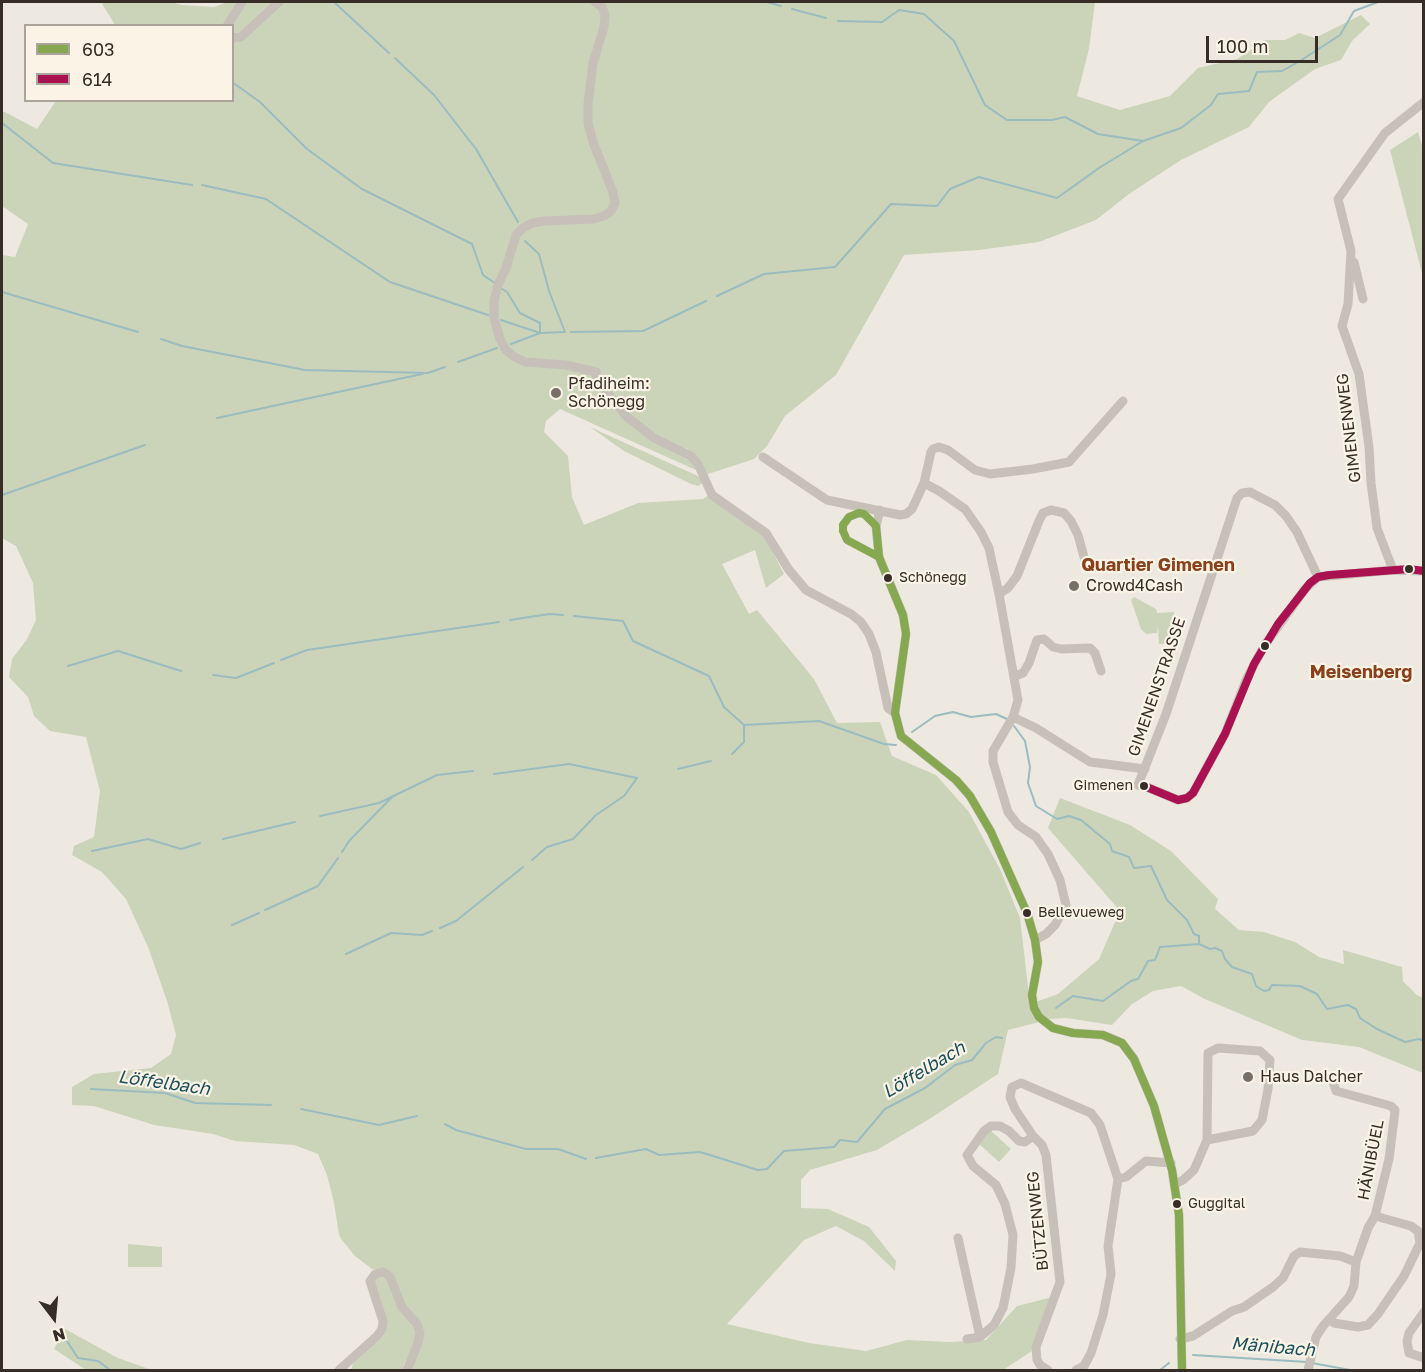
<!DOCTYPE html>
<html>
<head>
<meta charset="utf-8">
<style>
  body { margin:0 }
  #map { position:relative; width:1425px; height:1372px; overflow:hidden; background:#ede9e0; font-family:"Golos Text",sans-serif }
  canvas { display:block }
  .frame { position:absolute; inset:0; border:3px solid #372d27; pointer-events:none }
  .legend { position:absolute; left:24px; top:24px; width:210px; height:78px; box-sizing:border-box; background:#faf3e6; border:2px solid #aca49a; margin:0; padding:8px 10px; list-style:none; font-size:18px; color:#372d27 }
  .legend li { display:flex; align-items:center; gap:12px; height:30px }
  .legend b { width:30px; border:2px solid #aca49a }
  .north { position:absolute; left:24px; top:1288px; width:60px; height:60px; -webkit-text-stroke:4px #faf3e6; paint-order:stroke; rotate:164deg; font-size:16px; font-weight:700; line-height:24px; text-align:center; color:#372d27 }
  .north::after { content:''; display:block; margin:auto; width:21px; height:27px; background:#372d27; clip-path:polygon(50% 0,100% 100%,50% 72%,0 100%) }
  .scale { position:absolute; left:1206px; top:36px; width:112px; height:27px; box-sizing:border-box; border:3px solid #372d27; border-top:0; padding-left:8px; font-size:18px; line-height:21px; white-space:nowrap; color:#372d27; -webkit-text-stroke:4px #faf3e6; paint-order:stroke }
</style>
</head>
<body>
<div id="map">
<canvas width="1425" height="1372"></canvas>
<div class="frame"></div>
<ul class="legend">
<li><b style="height:8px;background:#86a851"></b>603</li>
<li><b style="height:8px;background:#aa1150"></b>614</li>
</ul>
<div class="north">N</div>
<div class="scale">100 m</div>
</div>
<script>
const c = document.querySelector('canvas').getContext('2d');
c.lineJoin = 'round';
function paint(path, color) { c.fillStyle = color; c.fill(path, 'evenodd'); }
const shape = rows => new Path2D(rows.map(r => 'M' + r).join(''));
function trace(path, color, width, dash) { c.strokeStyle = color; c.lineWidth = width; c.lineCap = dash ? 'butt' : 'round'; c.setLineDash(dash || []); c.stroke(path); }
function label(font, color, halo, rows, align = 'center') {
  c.font = font + ' "Golos Text",sans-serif'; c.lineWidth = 4.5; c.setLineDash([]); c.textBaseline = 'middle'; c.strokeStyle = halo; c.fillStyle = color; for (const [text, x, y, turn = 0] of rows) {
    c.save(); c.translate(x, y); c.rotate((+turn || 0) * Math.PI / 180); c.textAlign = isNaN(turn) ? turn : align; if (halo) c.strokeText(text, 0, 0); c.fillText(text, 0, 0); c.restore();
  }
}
paint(shape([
  [101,2,171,2,182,5,214,7,227,2,1095,2,1089,49,1077,96,1120,110,1170,96,1198,68,1237,59,1266,40,1285,40,1299,33,1315,38,1361,15,1370,24,1352,41,1341,60,1315,69,1269,102,1249,127,1181,160,1129,194,1096,220,1039,242,979,250,904,255,836,375,785,416,767,446,754,459,708,474,688,449,660,439,632,418,599,379,595,381,629,421,659,443,689,459,698,471,560,409,546,421,544,432,568,456,572,497,584,525,638,503,703,499,707,496,762,535,768,543,784,574,766,588,755,550,722,564,749,614,757,610,814,679,837,723,880,722,892,756,936,775,969,812,1000,869,1020,918,1030,1004,1058,994,1099,959,1120,911,1048,828,1060,798,1130,825,1171,851,1218,899,1215,909,1239,930,1264,932,1295,942,1319,957,1344,964,1343,950,1402,967,1403,981,1417,995,1423,998,1423,1073,1359,1047,1302,1040,1205,999,1181,986,1153,991,1132,1004,1112,1025,1066,1018,1051,1019,1008,1030,998,1074,931,1118,877,1150,810,1170,801,1180,801,1208,828,1209,869,1227,896,1261,895,1271,864,1241,836,1226,804,1240,727,1324,809,1343,866,1351,907,1340,949,1342,986,1340,1017,1306,1049,1298,1049,1318,1032,1351,1003,1370,351,1370,355,1358,381,1337,385,1331,386,1319,375,1292,374,1281,380,1276,388,1281,393,1294,416,1331,417,1340,403,1366,411,1369,424,1335,404,1303,394,1279,387,1271,372,1269,355,1256,342,1240,339,1235,334,1203,327,1175,318,1154,294,1145,235,1141,213,1134,154,1125,94,1106,72,1105,72,1087,94,1074,151,1068,171,1054,176,1035,167,1001,148,947,126,899,102,872,72,855,74,846,94,837,100,791,86,737,50,731,34,716,28,697,9,677,12,659,27,639,36,620,33,583,16,546,2,538,2,255,15,257,28,224,2,206,2,112,5,112,37,129,56,101,232,100,232,26,115,25],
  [1418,132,1424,152,1423,277,1390,150],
  [590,427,700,477,703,483,698,486,691,484,624,451],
  [1134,597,1156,609,1157,613,1174,612,1176,643,1159,644,1158,627,1157,633,1146,634,1141,629,1131,600],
  [990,1130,1011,1149,999,1162,978,1143],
  [128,1244,162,1247,162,1267,128,1267],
  [65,1329,118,1358,152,1370,86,1370,54,1349]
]), '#cbd4b9');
trace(shape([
  [334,2,389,53],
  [767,2,781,6],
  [792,9,826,18],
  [838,21,882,22,899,10,924,14,954,41,985,105,1007,120,1052,120,1065,117,1098,134,1143,141],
  [395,58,434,95,476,149,518,222],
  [232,82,260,102,307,149,362,189,472,244,483,275,495,283],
  [2,123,53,163,192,185],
  [202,185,266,199,390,282,488,315],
  [499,287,507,292,520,313,540,323,540,333,501,320],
  [2,292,138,332],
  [717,296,764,274,835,267,891,204,937,206,950,189,979,177,1057,198,1099,168,1143,141,1181,128,1211,105,1218,94,1249,91,1257,72,1282,71,1300,61,1340,35,1354,11,1378,2],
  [571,332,643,331,706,301],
  [161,339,182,346,305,370,428,373,445,367],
  [511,344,540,333,565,332,549,291,539,254,525,241],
  [458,362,497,348],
  [217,418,422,374],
  [2,495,145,445],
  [574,616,623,621,633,641,709,676,724,707,744,725],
  [510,620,549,614,563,615],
  [281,660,307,650,499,622],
  [68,666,118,651,181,671],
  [213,675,236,678,274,663],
  [1014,726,1025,741,1030,767,1028,783,1036,806,1057,819,1069,816,1081,820,1110,844,1112,851,1129,857,1134,868,1151,866,1167,900,1187,920,1194,934,1199,936,1199,944],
  [912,732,935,716,953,712,971,717,996,714,1007,719],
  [732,754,744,742,744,725,819,721,884,744,896,745],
  [678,769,711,761],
  [494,774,569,764,637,778,624,796,596,815,573,839,547,847,532,860],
  [320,816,379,803,437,775,473,771],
  [223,839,295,822],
  [92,851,148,839,181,849,200,843],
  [342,852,349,841,393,796],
  [265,910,318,886,338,858],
  [232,925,259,913],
  [440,928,456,921,523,867],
  [346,954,391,933,422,935,432,931],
  [1056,1008,1073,996,1103,1001,1131,981,1138,979,1148,961,1155,960,1160,947,1199,944,1210,949,1215,948,1222,951,1225,959,1232,967,1252,974,1256,986,1264,991,1269,990,1272,985,1300,986,1317,994,1327,1009,1348,1005,1356,1009,1360,1018,1377,1029,1405,1042,1419,1039,1424,1041],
  [91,1089,165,1093,195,1103,271,1105],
  [301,1109,379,1125,417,1116],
  [445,1124,456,1130,526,1149,558,1149,586,1159],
  [596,1158,646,1149,659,1155,700,1152,758,1170,767,1169,784,1151,834,1147,840,1140,857,1142,885,1109,925,1088,955,1065,972,1060,986,1043,996,1037,1002,1038],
  [65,1338,78,1358,98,1361,110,1370],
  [1193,1355,1307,1362],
  [1312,1363,1350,1370],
  [1160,1370,1169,1363]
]), '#9abcc0', 2);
trace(shape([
  [595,2,602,7,605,15,604,27,593,63,588,104,588,123,593,142,613,192,615,203,611,211,604,216,593,219,545,221,532,223,523,228,516,235,506,268,498,285,494,301,494,318,500,339,506,350,513,356,525,362,566,365,596,372,597,380,626,416,654,438,691,456,698,464,712,495,766,533,789,570,806,590,851,614,861,622,869,634,876,652,888,708,895,713],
  [227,26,242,2],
  [232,38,241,37,279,2],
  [1354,262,1363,299],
  [763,457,827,500,900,515,906,514,912,509,924,483,939,491,965,509,981,532,989,548,999,594],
  [924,483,931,452,933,449,939,447,948,450,975,470,990,474,1033,469,1069,462,1123,401],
  [880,510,876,526,879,557,903,615,906,634,895,713,901,736,956,780,970,796,991,832,1027,913,1035,940,1038,962,1032,995,1034,1008,1039,1017,1053,1028,1073,1033,1103,1035,1122,1043,1134,1059,1154,1106,1172,1170,1179,1215,1182,1370],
  [1393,570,1377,528,1371,483,1369,447,1359,374,1342,326,1348,304,1351,251,1338,199,1385,133,1424,102],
  [1318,577,1297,532,1286,516,1275,505,1250,492,1242,493,1237,498,1166,714,1138,785,1147,787,1178,800,1187,798,1193,793,1225,734,1247,678,1264,646,1305,589,1318,577,1393,570,1424,571],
  [1015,676,1023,673,1029,663,1037,640,1044,639,1053,647,1061,649,1090,648,1095,653,1101,671],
  [1013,717,1036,728,1090,762,1145,769],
  [1035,940,1046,934,1055,925,1066,905,1060,880,1048,854,1036,837,1018,825,1008,812,993,762,993,751,1013,717,1018,700,999,594,1008,588,1017,576,1039,521,1043,513,1051,510,1064,513,1071,521,1078,535,1087,568],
  [1033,1136,1042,1145,1046,1155,1060,1282,1036,1347,1037,1360,1040,1365,1048,1370],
  [1118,1179,1126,1177,1146,1161,1171,1163],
  [1175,1184,1183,1180,1194,1170,1207,1140,1208,1053,1218,1048,1260,1051,1270,1060,1268,1089,1262,1120,1253,1131,1207,1140],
  [958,1238,980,1337],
  [1424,1312,1409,1333,1407,1341,1409,1353,1424,1358],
  [1329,1319,1334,1323,1358,1327,1368,1325,1378,1314,1404,1276,1420,1243,1418,1231,1411,1226,1375,1216],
  [967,1339,980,1337,994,1325,1003,1308,1011,1268,1013,1235,1005,1204,996,1185,973,1166,967,1155,984,1131,991,1126,1000,1126,1009,1131,1019,1141,1025,1142,1033,1136,1015,1109,1010,1097,1012,1087,1021,1083,1091,1113,1100,1125,1118,1179,1108,1246,1111,1274,1103,1315,1091,1353,1084,1366,1076,1370],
  [1180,1339,1193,1336,1232,1311,1244,1307,1273,1287,1283,1278,1294,1256,1300,1252,1340,1256,1356,1262],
  [339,1370,377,1336,382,1329,383,1321,370,1281,375,1274,383,1272,390,1277,402,1307,417,1324,420,1333,418,1343,407,1370],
  [1308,1370,1316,1337,1323,1326,1349,1297,1354,1286,1356,1262,1368,1228,1375,1216,1389,1159,1394,1119,1395,1110,1391,1106,1336,1091,1333,1082]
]), '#c6c0b9', 9);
trace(shape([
  [859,513,864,514,876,526,879,557,847,540,843,531,843,525,849,517,859,513],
  [879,557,903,615,906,634,895,713,901,736,956,780,970,796,991,832,1027,913,1035,940,1038,962,1032,995,1034,1008,1039,1017,1053,1028,1073,1033,1103,1035,1122,1043,1134,1059,1154,1106,1172,1170,1179,1215,1182,1370]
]), '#86a851', 8);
trace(shape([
  [1144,786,1178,800,1187,798,1193,793,1225,734,1254,664,1278,624,1310,583,1318,577,1329,575,1409,569,1424,571]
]), '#aa1150', 8);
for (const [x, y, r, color] of [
  [556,393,6,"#776f68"],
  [1409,569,5,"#372d27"],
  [888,578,5,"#372d27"],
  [1074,586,6,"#776f68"],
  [1265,646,5,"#372d27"],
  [1144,786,5,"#372d27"],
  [1027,913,5,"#372d27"],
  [1248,1077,6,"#776f68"],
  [1177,1204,5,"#372d27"]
]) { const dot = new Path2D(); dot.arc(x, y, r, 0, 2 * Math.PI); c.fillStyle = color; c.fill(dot); trace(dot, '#faf3e6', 2); }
label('14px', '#372d27', '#faf3e6', [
  ["Schönegg",899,578],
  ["Gimenen",1133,786,"right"],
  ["Bellevueweg",1038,913],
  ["Guggital",1188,1204]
], 'left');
label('16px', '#372d27', '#faf3e6', [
  ["Pfadiheim:",568,384],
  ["Schönegg",568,402],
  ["Crowd4Cash",1086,586],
  ["Haus Dalcher",1260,1077]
], 'left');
label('16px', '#372d27', '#faf3e6', [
  ["GIMENENWEG",1349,428,-97],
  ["GIMENENSTRASSE",1157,687,-71],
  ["HÄNIBÜEL",1371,1160,-79],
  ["BÜTZENWEG",1038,1221,-96]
]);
label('bold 18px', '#8a411b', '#faf3e6', [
  ["Quartier Gimenen",1158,565],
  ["Meisenberg",1361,672]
]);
label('italic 18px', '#1a505b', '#faf3e6', [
  ["Löffelbach",924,1070,-31],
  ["Löffelbach",164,1083,8],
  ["Mänibach",1273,1347,5]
]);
</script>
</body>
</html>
